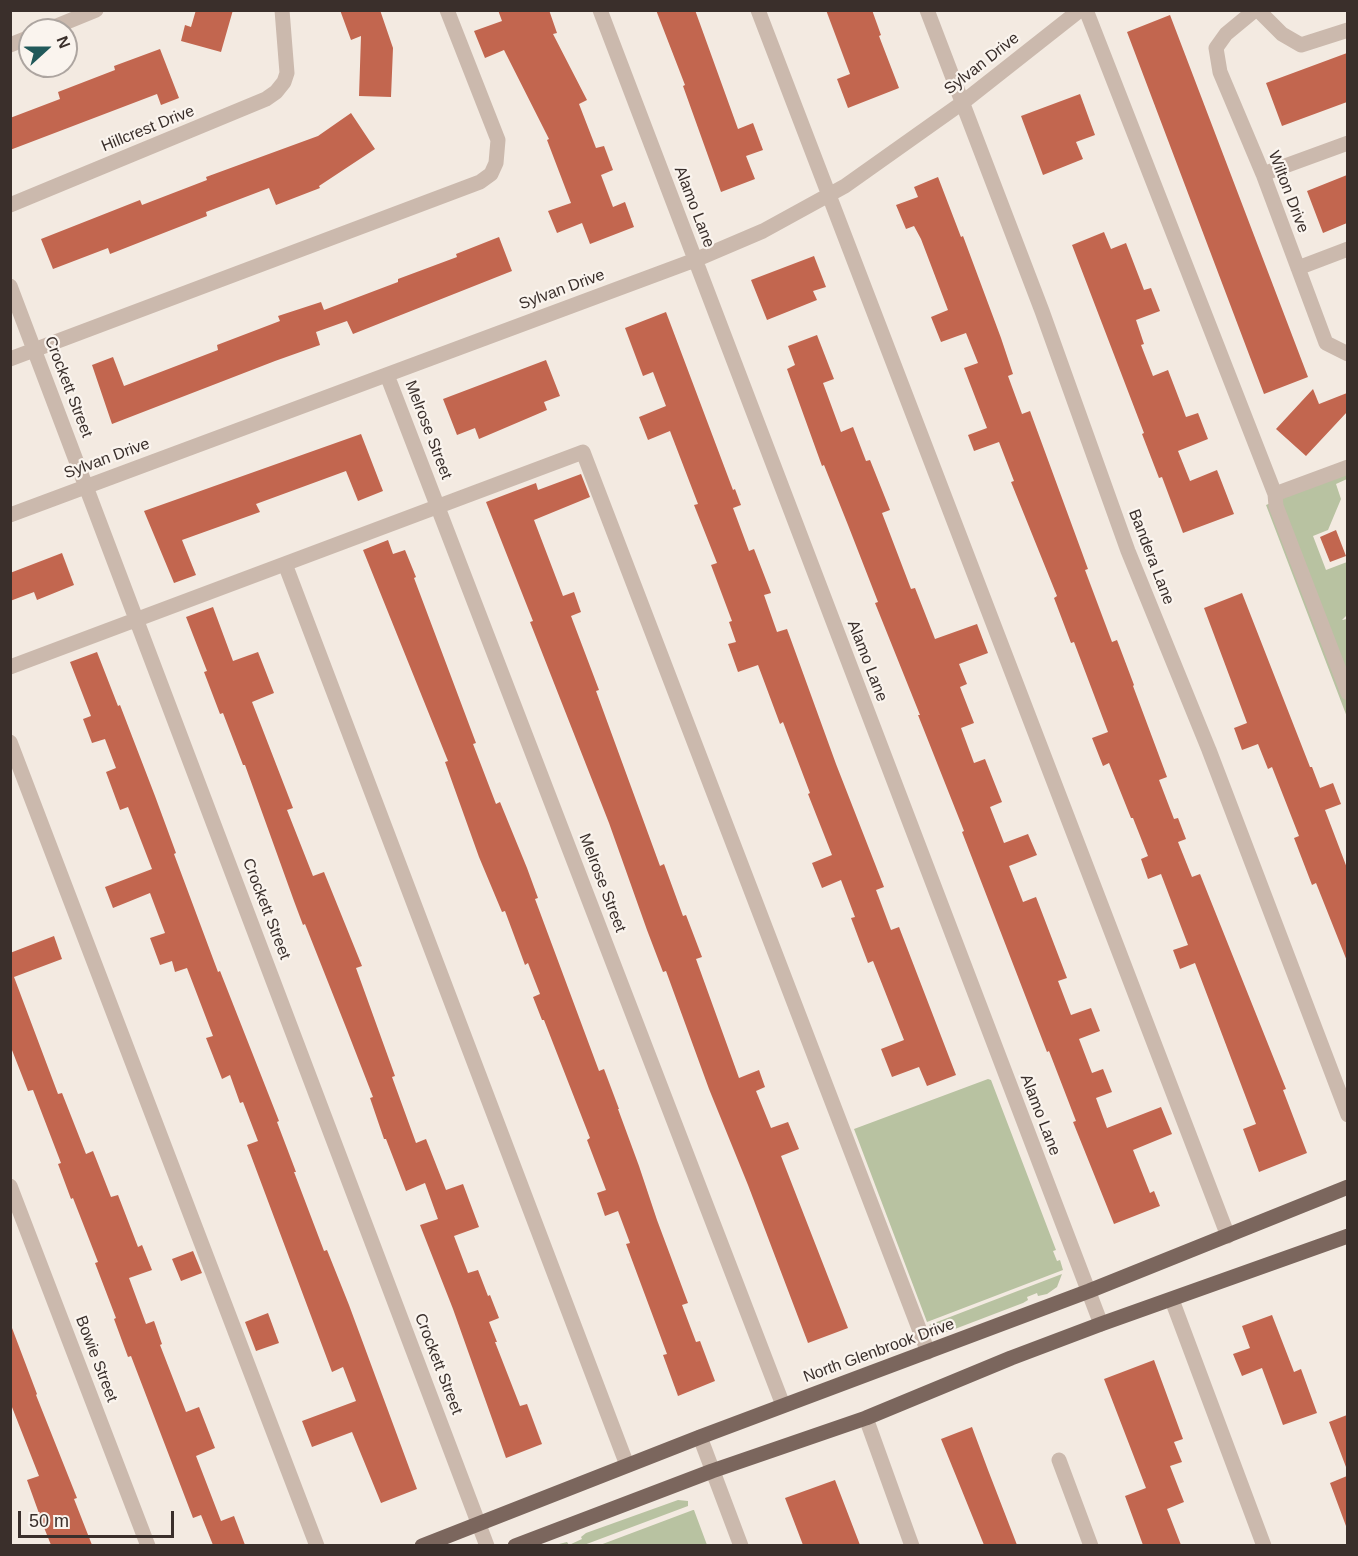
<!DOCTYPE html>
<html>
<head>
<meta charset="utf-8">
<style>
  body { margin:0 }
  #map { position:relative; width:1358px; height:1556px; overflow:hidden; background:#f3eae1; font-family:Helvetica,sans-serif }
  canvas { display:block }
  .frame { position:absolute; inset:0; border:12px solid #3a2f2b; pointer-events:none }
  .north { position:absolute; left:18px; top:18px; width:60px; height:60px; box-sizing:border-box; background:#faf4ee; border:2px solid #ada5a0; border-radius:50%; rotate:69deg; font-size:16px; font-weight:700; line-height:24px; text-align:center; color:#3a2f2b }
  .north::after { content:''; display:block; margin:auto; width:21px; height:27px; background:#21595a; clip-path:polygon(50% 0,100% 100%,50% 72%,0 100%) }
  .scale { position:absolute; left:18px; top:1511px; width:156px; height:27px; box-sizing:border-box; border:3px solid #3a2f2b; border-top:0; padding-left:8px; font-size:18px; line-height:21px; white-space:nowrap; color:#3a2f2b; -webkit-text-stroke:4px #faf4ee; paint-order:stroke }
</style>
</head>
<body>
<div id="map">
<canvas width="1358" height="1556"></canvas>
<div class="frame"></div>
<div class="north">N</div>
<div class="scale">50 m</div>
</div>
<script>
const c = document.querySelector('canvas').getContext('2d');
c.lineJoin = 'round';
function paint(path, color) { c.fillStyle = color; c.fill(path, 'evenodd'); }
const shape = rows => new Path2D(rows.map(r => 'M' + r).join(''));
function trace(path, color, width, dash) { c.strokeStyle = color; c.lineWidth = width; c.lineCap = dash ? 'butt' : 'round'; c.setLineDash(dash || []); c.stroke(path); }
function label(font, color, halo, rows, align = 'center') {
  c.font = font + ' Helvetica,sans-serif'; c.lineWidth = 4.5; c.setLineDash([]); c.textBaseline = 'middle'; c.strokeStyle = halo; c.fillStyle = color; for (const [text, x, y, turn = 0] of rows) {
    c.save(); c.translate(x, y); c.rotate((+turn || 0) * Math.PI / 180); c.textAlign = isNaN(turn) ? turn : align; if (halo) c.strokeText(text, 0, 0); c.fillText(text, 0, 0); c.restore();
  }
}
paint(shape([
  [1347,472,1347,479,1336,484,1341,499,1328,530,1313,536,1326,570,1347,562,1347,615,1342,620,1347,619,1347,717,1266,505],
  [988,1079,991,1080,1056,1250,1053,1251,1057,1261,1060,1260,1063,1270,927,1322,854,1129],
  [1062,1274,1057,1287,1047,1294,1038,1296,1037,1293,1027,1297,1028,1300,1023,1303,947,1332,936,1331,929,1325],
  [678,1500,688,1501,688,1506,584,1545,555,1545,567,1542,569,1545,582,1539,581,1537,586,1533],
  [694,1510,707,1545,600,1545,693,1510]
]), '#b8c2a1');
paint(shape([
  [196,10,233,10,221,52,181,41,185,25,191,27],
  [340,10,380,10,393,48,391,97,359,96,361,36,351,40],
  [498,10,549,10,557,33,553,34,587,100,579,104,596,148,604,146,613,170,601,175,613,207,625,202,634,227,590,244,582,223,557,233,548,211,571,203,547,140,549,139,504,50,485,58,474,31,502,21],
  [656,10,695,10,738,129,753,123,763,150,746,156,755,179,721,192,683,86,685,85],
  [826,10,872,10,881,35,879,36,899,88,848,108,837,79,850,74],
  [1170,15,1308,377,1264,394,1127,32],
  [160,49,179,98,161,105,157,94,10,150,10,118,60,99,58,92,115,70,114,66],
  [1347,53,1347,102,1282,126,1266,83],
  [1080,94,1095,135,1076,142,1083,159,1043,175,1021,116],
  [351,113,375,149,319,186,320,188,276,205,269,188,206,212,207,216,110,254,108,248,53,269,41,239,140,200,142,205,207,180,206,177,318,136],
  [1347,175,1347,223,1323,233,1307,191],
  [938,177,961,237,963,236,1001,338,1013,374,1008,376,1022,414,1030,411,1088,569,1085,570,1112,642,1117,640,1134,685,1133,686,1167,777,1159,780,1174,819,1178,818,1186,839,1178,842,1192,877,1200,874,1286,1089,1283,1090,1307,1153,1259,1172,1243,1129,1256,1124,1195,963,1180,969,1173,950,1188,945,1161,874,1148,879,1141,859,1148,856,1133,818,1131,818,1109,763,1103,766,1092,738,1108,732,1074,642,1071,643,1054,598,1057,596,1011,482,1014,481,999,442,974,451,968,435,987,428,964,368,978,363,966,333,941,342,931,317,948,310,921,239,914,226,906,229,896,205,918,197,914,187],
  [1104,232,1111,249,1126,243,1144,290,1151,288,1160,311,1136,320,1144,344,1141,345,1153,376,1168,370,1186,417,1198,413,1208,439,1178,451,1190,481,1217,470,1234,514,1183,533,1162,477,1159,478,1142,434,1144,433,1072,245],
  [499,237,512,271,353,334,347,321,316,332,320,345,275,361,112,424,92,365,113,357,124,386,218,350,217,345,280,321,278,316,321,302,324,310,398,282,398,279,457,257,456,254],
  [814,256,826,287,813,291,817,300,767,320,751,280],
  [666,312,733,490,735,489,741,505,733,508,749,551,754,549,771,593,764,595,777,632,787,629,836,764,884,887,876,890,891,930,899,927,956,1075,927,1086,919,1067,892,1077,881,1049,904,1040,873,961,868,963,851,918,855,917,841,880,822,888,812,863,832,855,808,794,810,793,783,722,780,724,758,665,738,672,728,644,736,642,729,622,732,621,711,565,717,563,694,505,698,504,670,431,648,440,639,417,666,406,653,372,643,376,625,328],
  [817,335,834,379,823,383,841,432,853,427,866,461,870,460,890,510,882,513,911,589,915,588,935,639,977,624,988,653,959,664,967,684,960,687,974,723,961,728,974,763,985,759,1002,802,990,807,1004,843,1028,834,1037,855,1009,866,1023,902,1036,897,1067,978,1058,981,1071,1015,1091,1008,1100,1031,1079,1039,1092,1073,1103,1069,1112,1092,1096,1098,1107,1128,1161,1107,1172,1134,1133,1150,1150,1193,1154,1191,1160,1206,1114,1224,1073,1122,1076,1121,1049,1051,1047,1052,962,832,964,831,918,715,920,715,875,603,878,602,848,525,824,465,822,466,787,369,795,365,788,346],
  [546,360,560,396,544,402,547,410,479,439,475,428,457,435,443,399],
  [1313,389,1319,404,1347,393,1347,412,1306,456,1276,429],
  [361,434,383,491,358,501,346,471,256,504,260,512,182,540,196,575,174,583,144,511],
  [581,474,590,497,534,520,563,596,574,592,581,612,571,616,599,690,596,691,660,866,664,864,683,916,686,915,702,957,696,959,739,1078,759,1070,765,1087,756,1091,771,1128,788,1122,799,1149,781,1156,848,1328,808,1343,748,1185,709,1089,666,971,663,972,647,930,609,823,530,622,533,621,486,502,536,483,538,490],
  [1336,530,1346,556,1330,562,1320,537],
  [388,540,393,554,405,550,416,577,414,578,476,743,473,744,496,804,500,802,527,868,538,898,535,899,599,1071,604,1069,619,1109,618,1109,639,1166,657,1220,688,1303,682,1305,696,1342,700,1341,715,1381,678,1396,663,1355,667,1354,626,1244,630,1243,618,1211,605,1216,597,1193,606,1190,587,1140,590,1138,544,1020,542,1020,533,997,540,994,528,963,525,965,505,911,502,912,479,857,445,762,448,761,363,550],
  [62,553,74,585,37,600,34,592,10,601,10,573],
  [1242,593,1310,767,1312,767,1320,788,1333,783,1341,804,1325,810,1347,868,1347,961,1316,883,1312,885,1294,838,1299,836,1272,767,1268,769,1258,744,1242,750,1234,728,1247,723,1204,608],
  [213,607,233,661,258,652,274,693,252,702,293,808,287,810,313,876,324,872,362,966,356,968,395,1076,392,1077,416,1143,426,1139,446,1190,463,1184,479,1227,454,1236,468,1273,478,1270,488,1296,490,1295,499,1318,489,1322,497,1342,495,1342,520,1406,527,1404,542,1444,506,1458,453,1309,420,1225,438,1219,425,1183,406,1191,386,1139,384,1139,370,1098,373,1097,347,1030,305,924,303,925,294,901,245,765,243,765,223,713,220,714,204,672,207,671,186,617],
  [97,652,118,706,120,705,155,796,176,853,174,854,218,972,220,971,279,1121,277,1122,296,1172,294,1172,324,1251,327,1250,349,1305,417,1489,381,1503,352,1432,312,1447,302,1421,356,1401,343,1367,332,1372,247,1145,258,1141,243,1102,240,1103,230,1075,222,1079,206,1038,213,1036,187,968,175,972,172,961,160,965,150,938,165,933,150,893,113,908,105,887,152,869,128,807,120,810,106,772,116,768,105,739,92,743,83,719,91,716,70,662],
  [54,936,62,959,14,977,58,1094,62,1093,86,1154,93,1151,111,1197,118,1195,138,1247,142,1245,152,1270,129,1278,146,1324,154,1321,162,1344,160,1345,186,1412,199,1407,215,1448,196,1456,221,1521,234,1516,245,1545,213,1545,201,1515,193,1518,131,1356,128,1357,114,1319,116,1318,95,1263,98,1262,73,1198,71,1199,58,1164,61,1163,33,1090,28,1091,10,1045,10,953],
  [193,1251,202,1273,181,1281,172,1259],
  [268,1313,279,1343,256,1351,245,1322],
  [1272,1315,1294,1372,1301,1369,1317,1413,1283,1425,1262,1368,1242,1376,1233,1354,1250,1348,1242,1326],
  [12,1328,37,1394,36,1395,77,1498,74,1499,92,1545,51,1545,45,1530,27,1480,39,1476,10,1402],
  [1154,1360,1183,1439,1174,1442,1182,1462,1170,1466,1184,1502,1167,1509,1181,1545,1143,1545,1125,1496,1146,1488,1104,1379],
  [1347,1415,1347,1467,1346,1467,1329,1422],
  [972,1427,988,1470,1017,1545,984,1545,941,1439],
  [1347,1476,1347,1526,1346,1526,1330,1483],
  [835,1480,860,1545,803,1545,785,1498]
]), '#c2664f');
trace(shape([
  [600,10,1101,1324],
  [758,10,1228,1236],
  [927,10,1042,311,1128,551,1209,750,1348,1115],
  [1086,10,1275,494,1276,506,1348,693],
  [1255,10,1226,34,1216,48,1220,72,1263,174,1326,343,1348,354],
  [1258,10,1282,34,1301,45,1348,30],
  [47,30,96,10],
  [10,45,30,37],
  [1263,174,1348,143],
  [10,205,266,99,276,92,284,82,287,73,282,10],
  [1298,268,1348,249],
  [10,286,487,1546],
  [10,359,480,182,491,174,496,163,498,140,447,10],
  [387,375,783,1405],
  [1275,494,1348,467],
  [10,515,695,260,763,231,845,186,962,103,1080,10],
  [285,564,627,1465],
  [10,667,583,452,928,1352],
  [10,742,317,1546],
  [10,1186,148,1546],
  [1172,1300,1264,1546],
  [866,1418,912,1546],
  [700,1437,741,1546],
  [1059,1460,1091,1546]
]), '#cbb9ad', 15);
trace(shape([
  [422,1546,700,1437,1089,1291,1348,1187],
  [515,1546,712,1471,866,1418,1011,1358,1101,1324,1348,1236]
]), '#7b665d', 15);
label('16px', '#3a2f2b', '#faf4ee', [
  ["Sylvan Drive",982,64,-38],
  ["Hillcrest Drive",148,129,-22],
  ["Wilton Drive",1288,192,69],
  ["Alamo Lane",694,207,69],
  ["Sylvan Drive",562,290,-20],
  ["Crockett Street",68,387,69],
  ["Melrose Street",428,430,69],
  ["Sylvan Drive",107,459,-20],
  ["Bandera Lane",1151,557,69],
  ["Alamo Lane",867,661,69],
  ["Melrose Street",602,883,69],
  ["Crockett Street",266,909,69],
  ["Alamo Lane",1040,1115,69],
  ["North Glenbrook Drive",879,1351,-20],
  ["Bowie Street",96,1359,69],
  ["Crockett Street",438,1364,69]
]);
</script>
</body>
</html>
